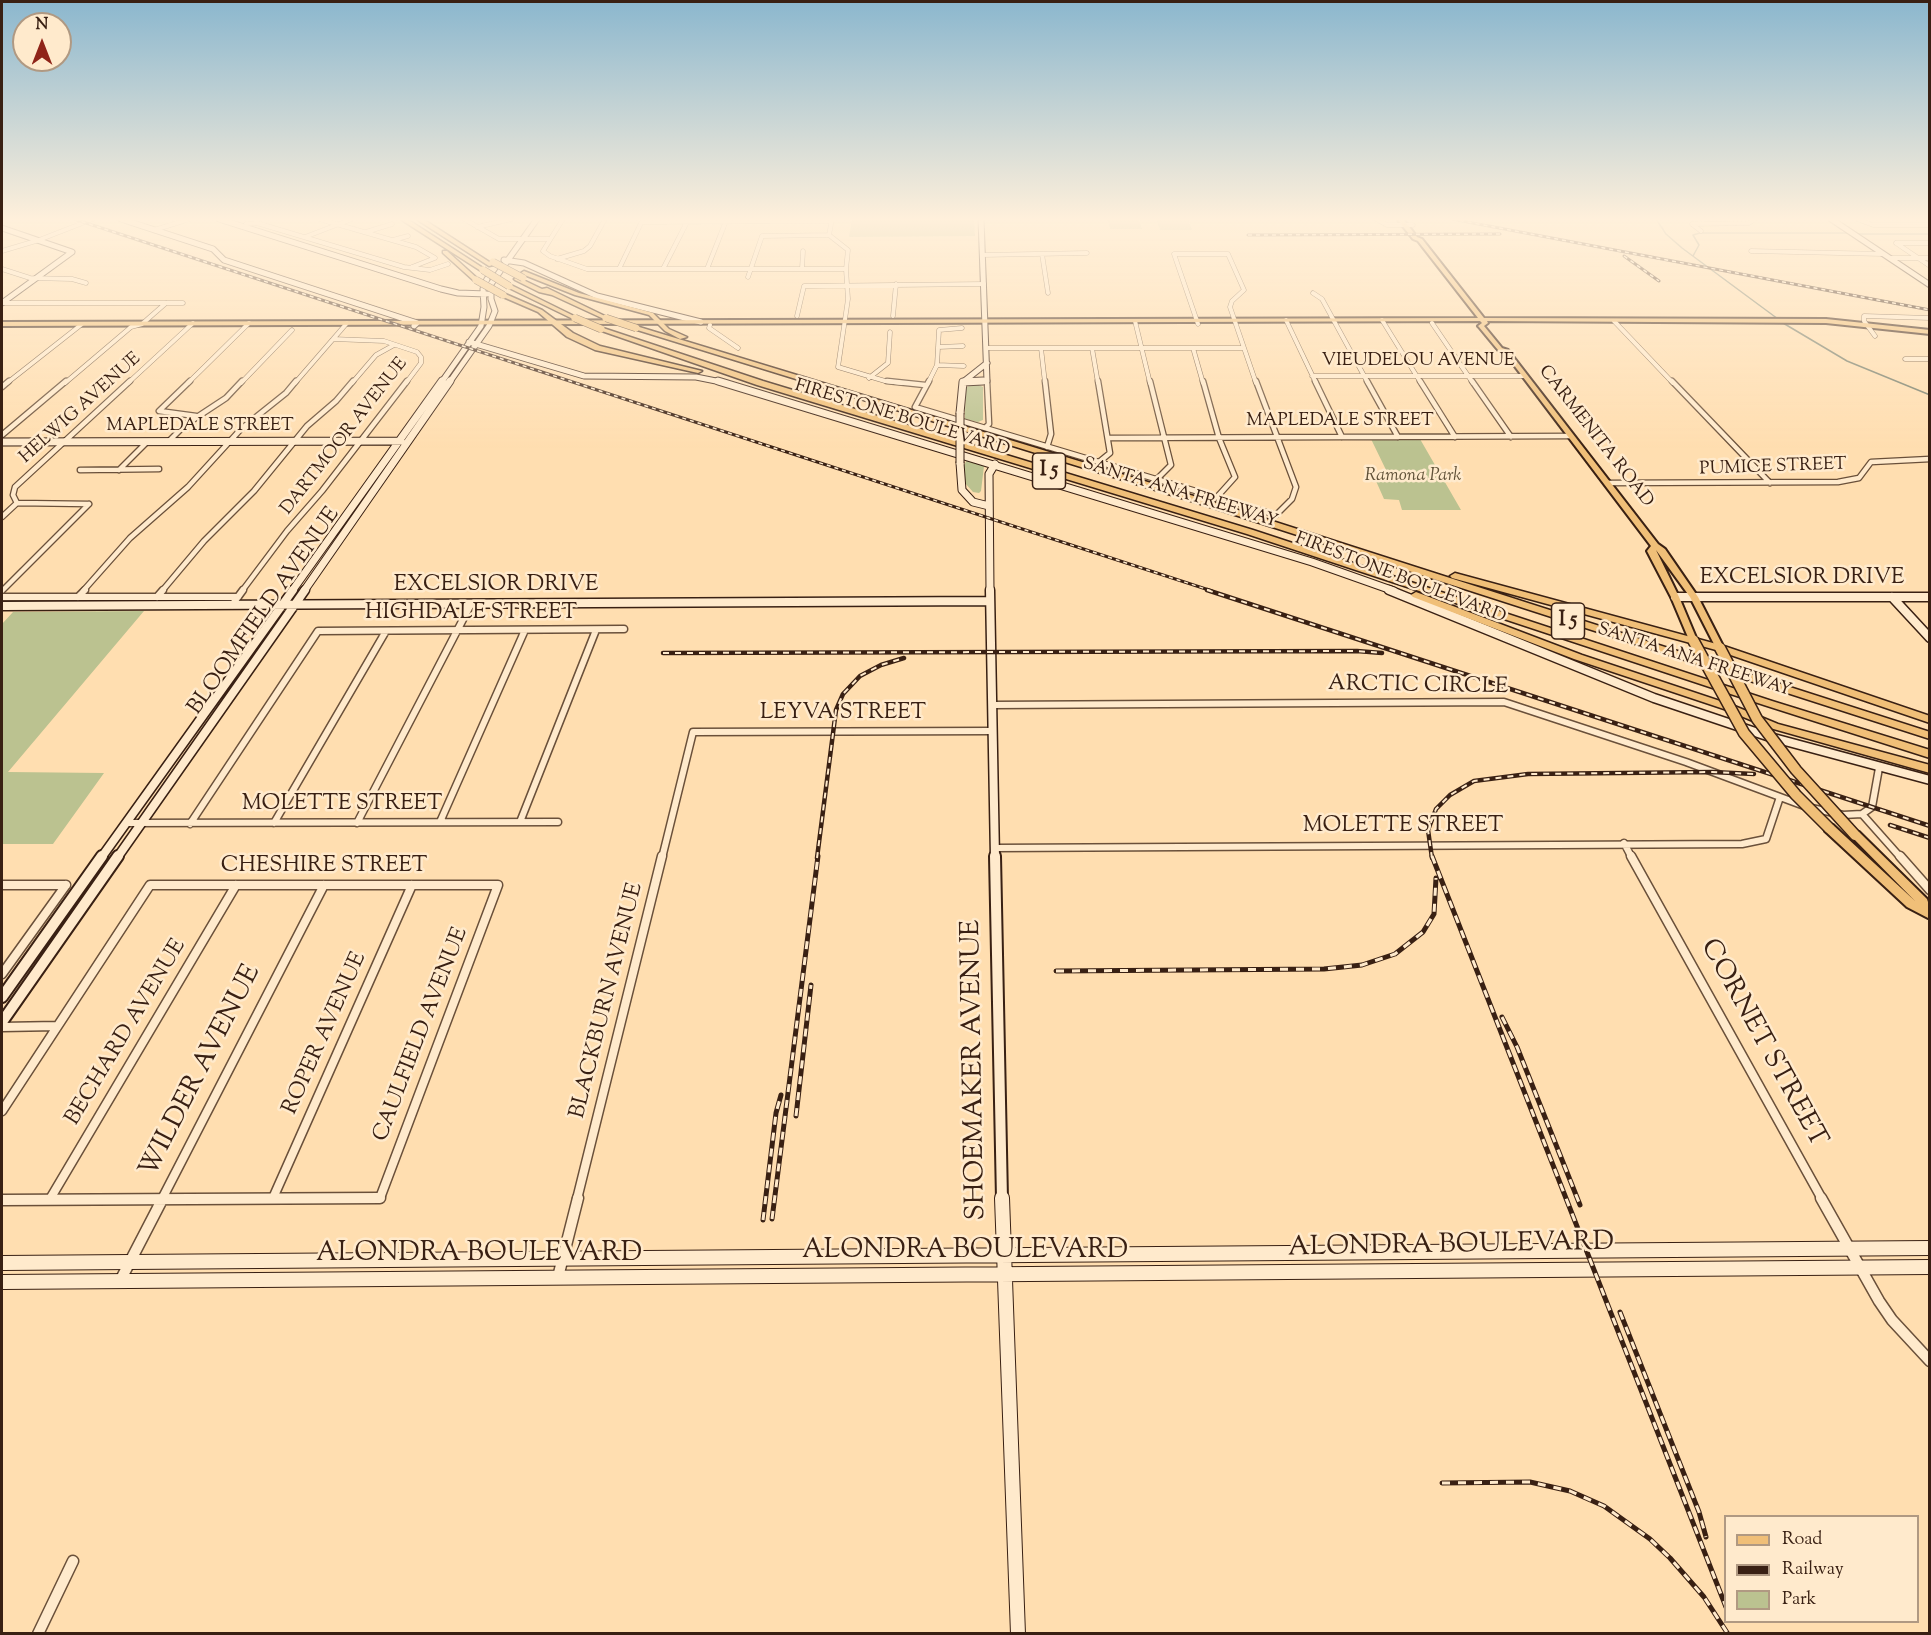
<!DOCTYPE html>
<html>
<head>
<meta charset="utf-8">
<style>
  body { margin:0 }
  #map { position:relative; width:1931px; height:1635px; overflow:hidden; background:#ffdeb0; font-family:"Sorts Mill Goudy",serif }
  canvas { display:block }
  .frame { position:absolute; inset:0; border:3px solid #392013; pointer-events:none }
  .legend { position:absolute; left:1724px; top:1515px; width:195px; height:108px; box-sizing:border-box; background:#ffeacc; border:2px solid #b09982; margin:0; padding:8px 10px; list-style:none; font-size:18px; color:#392013 }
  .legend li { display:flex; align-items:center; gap:12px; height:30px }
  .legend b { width:30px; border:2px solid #b09982 }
  .north { position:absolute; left:12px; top:12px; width:60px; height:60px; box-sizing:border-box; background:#ffeacc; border:2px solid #b09982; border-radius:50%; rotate:0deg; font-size:16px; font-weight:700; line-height:24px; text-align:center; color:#392013 }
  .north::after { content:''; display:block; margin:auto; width:21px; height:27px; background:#8f2418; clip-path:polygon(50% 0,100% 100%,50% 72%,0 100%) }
</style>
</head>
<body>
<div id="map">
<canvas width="1931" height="1635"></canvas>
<div class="frame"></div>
<ul class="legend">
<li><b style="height:8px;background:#f0bf78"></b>Road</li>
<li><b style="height:8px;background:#392013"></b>Railway</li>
<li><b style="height:16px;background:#bbc290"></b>Park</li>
</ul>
<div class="north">N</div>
</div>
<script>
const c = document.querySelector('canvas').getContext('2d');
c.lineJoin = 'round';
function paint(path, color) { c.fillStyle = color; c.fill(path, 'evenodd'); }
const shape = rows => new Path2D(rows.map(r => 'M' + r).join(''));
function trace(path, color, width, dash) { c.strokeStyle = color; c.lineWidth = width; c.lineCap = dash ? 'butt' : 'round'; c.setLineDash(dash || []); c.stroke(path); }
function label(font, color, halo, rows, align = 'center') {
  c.font = font + ' "Sorts Mill Goudy",serif'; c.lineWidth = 5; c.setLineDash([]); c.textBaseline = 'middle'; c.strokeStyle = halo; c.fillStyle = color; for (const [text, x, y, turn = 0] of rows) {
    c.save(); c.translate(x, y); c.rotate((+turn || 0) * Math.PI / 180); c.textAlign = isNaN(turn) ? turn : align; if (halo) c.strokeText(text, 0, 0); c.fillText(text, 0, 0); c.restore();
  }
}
paint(shape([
  [852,219,974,219,975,236,849,237],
  [1107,219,1139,219,1142,229,1110,229],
  [1156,219,1188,219,1192,230,1160,230],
  [977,384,983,387,983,420,978,422,965,419,965,413,966,387],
  [1371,439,1420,439,1461,510,1402,510,1399,500,1384,499,1372,472,1387,472],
  [967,460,984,466,981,491,979,493,973,492,965,483,964,465],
  [144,611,8,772,104,773,53,844,2,844,2,624,13,612]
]), '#bbc290');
trace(shape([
  [1656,219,1666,234,1682,248,1778,319],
  [1857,234,1930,234],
  [1693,256,1699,245,1693,235,1700,233,1849,233],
  [1783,323,1847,361,1930,395]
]), '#777e6c', 1.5);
const streetFar4 = shape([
  [319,219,416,247,435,258,412,267],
  [464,219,499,239,549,239],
  [563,219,543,251,550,256,587,269,846,269],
  [832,219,829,235,848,250,846,269,848,299,838,367,885,381,902,383],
  [1376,219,1387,225,1413,225],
  [1857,219,1873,225,1930,225],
  [642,222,832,221],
  [246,224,257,223,404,267,430,270,448,264],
  [477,227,512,219],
  [154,230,190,219],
  [1701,231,1692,224,1749,223,1755,219],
  [366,232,392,224],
  [305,237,352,219],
  [393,240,408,236],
  [1896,243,1930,266],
  [1896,243,1930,243],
  [2,251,39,240,93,219],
  [1751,251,1883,254],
  [1042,254,1048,293],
  [982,255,1087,253],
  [1890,258,1930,258],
  [557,259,584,251,590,246,605,219],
  [2,269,30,278,72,279,86,283],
  [619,269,643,219],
  [663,269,687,222],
  [707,269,726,221],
  [802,269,803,251],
  [748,277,762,236,829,235],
  [1313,293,1322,299,1368,383],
  [2,303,183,303],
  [797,316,804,286,984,284],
  [893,316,896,284],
  [1286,320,1316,383],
  [1382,320,1421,383],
  [1135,321,1150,383],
  [1614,321,1673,383],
  [1432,323,1473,383],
  [1198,324,1174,254,1228,254,1244,290,1232,301,1230,307,1256,383],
  [710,325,709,328,738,348],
  [1875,336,1864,321,1864,316,1930,318],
  [333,339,384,341,417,352,421,357,421,363,406,383],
  [938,347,963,346],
  [986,348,1244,348],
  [1041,348,1045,383],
  [1092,348,1098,383],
  [1193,348,1203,383],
  [1905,359,1930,359],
  [937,365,964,366],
  [1312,376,1524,376],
  [869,378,888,363,890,332],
  [7,383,82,324],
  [65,383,131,327,142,324,166,303],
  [128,383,193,323],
  [188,383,249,323],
  [241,383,292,330],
  [295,383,347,323],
  [352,383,376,355,394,345],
  [928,383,937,365,939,330,962,328]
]);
const streetFar3 = shape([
  [190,381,159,411,196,416],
  [887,381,925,385],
  [929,381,915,407,1276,515,1292,499,1296,487,1256,381],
  [1045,381,1051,434,1047,447],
  [1098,381,1110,453,1099,462],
  [1150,381,1171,465,1157,479],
  [1203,381,1219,438,1235,477,1217,497],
  [1315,381,1342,437],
  [1367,381,1398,437],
  [1420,381,1455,437],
  [1472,381,1511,437],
  [1672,381,1770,483],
  [2,387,9,381],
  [985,428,989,424,987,381],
  [2,435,66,381],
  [1108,438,1571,436],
  [168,442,185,425,226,398,242,381],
  [80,470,159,469],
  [119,470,147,442],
  [1607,483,1838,482,1859,478,1871,462,1930,459],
  [17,503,89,504],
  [2,517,17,503,13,495,15,487,130,381],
  [2,591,89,504],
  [83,591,130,538,188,487,241,429,286,393,296,381],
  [162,591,204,541,254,491,307,426,336,401,353,381],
  [242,591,287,531,322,491,407,381]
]);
const streetFar2 = shape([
  [2,597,238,597],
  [78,597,85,590],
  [157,597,163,590],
  [232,605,243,590],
  [992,705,1504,702,1686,762,1807,807,1843,815,1862,814,1872,807,1879,768],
  [1862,814,1901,858],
  [440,822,525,630],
  [520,822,596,630],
  [127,823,558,822],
  [274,823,386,631],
  [357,823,471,604],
  [190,824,318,631,624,629],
  [1624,843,1632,858],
  [995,848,1742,844,1766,839,1780,797],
  [662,858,693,732,993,731]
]);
const streetFar1 = shape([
  [1631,856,1822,1199],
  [1900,856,1930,890],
  [2,885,66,885],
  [2,974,66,885],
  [2,1027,57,1026],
  [2,1111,150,885,498,885,380,1198,191,1199],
  [273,1198,412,885],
  [50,1199,236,885],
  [162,1199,324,885],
  [577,1199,662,856]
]);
const street = shape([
  [1821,1198,1879,1301,1892,1320,1930,1361],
  [2,1200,380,1198],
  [558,1277,578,1198],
  [120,1281,163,1198],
  [38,1634,73,1561]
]);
const secondaryFar4 = shape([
  [121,219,213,249,224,260,417,323,414,326],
  [219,219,441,289,458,293,487,294],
  [1831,219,1930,285],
  [2,228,72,252,2,303],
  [504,260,524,263,597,296,701,322],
  [469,342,584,376,696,377,726,383],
  [963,382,987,381,981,219],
  [963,382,987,363],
  [441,383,481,326,484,307,483,289,487,279],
  [449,383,489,326,495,311,491,299,491,284,537,219]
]);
const secondaryFar3 = shape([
  [718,381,1312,562,1394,591],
  [963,382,983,381],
  [960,413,963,382],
  [2,442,401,441],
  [960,463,962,490,973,502,989,506],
  [292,591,442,381],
  [304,591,450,381],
  [990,591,989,474,995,464]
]);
const secondaryFar2 = shape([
  [990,590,995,858],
  [1389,590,1654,698,1770,737,1930,780],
  [1675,597,1930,597],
  [1892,597,1930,638],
  [2,606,990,601],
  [101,858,293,590],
  [117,858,305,590]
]);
const secondaryFar1 = shape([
  [995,856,1002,1199],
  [2,997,102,856],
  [2,1022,118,856]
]);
const secondary = shape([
  [1002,1198,1018,1634],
  [2,1263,1930,1248],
  [2,1282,1930,1267]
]);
const primary = shape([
  [1397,219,1403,219,1417,237,1422,239,1484,318,1826,319,1930,330,1930,334,1826,323,1487,321,1488,323,1484,326,1502,348,1508,350,1658,544,1665,549,1698,597,1724,648,1720,651,1716,648,1690,597,1656,550,1679,597,1697,640,1696,642,1690,642,1671,597,1647,551,1651,546,1504,352,1498,350,1479,327,1478,326,1482,323,1480,321,2,326,2,322,1478,318,1418,241,1413,239,1397,219],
  [1829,824,1833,825,1915,901,1850,835,1855,831,1859,832,1927,899,1930,908,1930,919,1907,907,1825,831,1824,828,1829,824]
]);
const highway = shape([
  [400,219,407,219,486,270,481,271,400,219],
  [416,219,423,219,494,265,489,266,416,219],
  [443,251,447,251,478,279,478,281,474,281,443,253,443,251],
  [524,271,579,293,653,313,669,329,687,337,680,339,665,331,649,315,575,295,522,274,521,273,524,271],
  [517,277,542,289,547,288,609,318,604,319,552,295,539,292,515,280,514,279,517,277],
  [507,285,511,285,578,318,573,319,507,287,507,285],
  [503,293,542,310,573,333,600,346,702,371,698,373,595,350,567,337,538,312,501,296,500,295,503,293],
  [636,326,1210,501,1930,732,1930,739,1204,505,634,329,634,327,636,326],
  [599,328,603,328,763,381,1253,530,1772,701,1930,750,1930,758,1764,705,1247,534,757,385,599,330,599,328],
  [1455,573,1724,646,1930,716,1930,723,1716,650,1452,578,1450,576,1455,573],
  [1416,592,1582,655,1732,705,1778,724,1930,765,1930,773,1770,728,1724,709,1574,659,1413,597,1411,595,1416,592]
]);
trace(streetFar4, '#6a503a', 5);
trace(streetFar3, '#6a503a', 7);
trace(streetFar2, '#6a503a', 9);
trace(streetFar1, '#6a503a', 11);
trace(street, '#6a503a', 13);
trace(secondaryFar4, '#392013', 7);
trace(secondaryFar3, '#392013', 9);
trace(secondaryFar2, '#392013', 11);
trace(secondaryFar1, '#392013', 14);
trace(secondary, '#392013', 16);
trace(primary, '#392013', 4);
trace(highway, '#392013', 3);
trace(streetFar4, '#ffeacc', 4);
trace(streetFar3, '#ffeacc', 4.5);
trace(streetFar2, '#ffeacc', 6);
trace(streetFar1, '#ffeacc', 8);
trace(street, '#ffeacc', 10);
trace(secondaryFar4, '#ffeacc', 5);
trace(secondaryFar3, '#ffeacc', 7);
trace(secondaryFar2, '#ffeacc', 8);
trace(secondaryFar1, '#ffeacc', 10);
trace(secondary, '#ffeacc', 14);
paint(primary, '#f0bf78');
paint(highway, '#f0bf78');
const railFar2 = shape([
  [74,219,1212,591],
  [1452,219,1930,310],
  [1248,235,1500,234],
  [1624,256,1659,281]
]);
const railFar1 = shape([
  [1207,590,1930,826],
  [663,653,1357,651,1382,653],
  [1890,825,1930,838],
  [817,858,836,710,843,694,860,676,881,665,904,658],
  [1432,858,1428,830,1436,809,1450,795,1474,781,1528,774,1712,772,1754,774]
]);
const rail = shape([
  [1432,856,1726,1607],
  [1056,971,1324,969,1362,965,1395,954,1423,932,1434,914,1436,878],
  [1502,1017,1517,1047,1580,1205],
  [796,1116,811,985],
  [772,1219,818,856],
  [763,1220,776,1113,781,1095],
  [1620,1312,1699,1512,1706,1537],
  [1442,1483,1530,1482,1570,1491,1604,1506,1650,1539,1670,1558,1704,1597,1728,1634]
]);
trace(railFar2, '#392013', 3);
trace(railFar1, '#392013', 4.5);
trace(rail, '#392013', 5);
trace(railFar2, '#ffeacc', 1.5, [4]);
trace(railFar1, '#ffeacc', 2, [6]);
trace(rail, '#ffeacc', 3, [8]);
const secondaryBridge = shape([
  [960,413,960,463]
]);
const primaryBridge = shape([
  [1693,640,1744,733,1796,795,1829,828],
  [1720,648,1757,719,1796,770,1855,835]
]);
const highwayBridge = shape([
  [493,262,523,278],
  [483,270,509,286],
  [476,280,503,295],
  [575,318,601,329],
  [606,318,636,328]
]);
trace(secondaryBridge, '#392013', 9, []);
trace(primaryBridge, '#392013', 13, []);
trace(highwayBridge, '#392013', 8, []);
trace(secondaryBridge, '#ffeacc', 7);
trace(primaryBridge, '#f0bf78', 10);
trace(highwayBridge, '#f0bf78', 7);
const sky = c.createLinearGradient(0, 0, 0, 448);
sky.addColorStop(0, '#8bb7ce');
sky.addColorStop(0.49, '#fff0db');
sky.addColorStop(1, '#fff0db00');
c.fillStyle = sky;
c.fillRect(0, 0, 1931, 448);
label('18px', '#392013', '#ffeacc', [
  ["VIEUDELOU AVENUE",1418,362],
  ["HELWIG AVENUE",81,409,-42],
  ["FIRESTONE BOULEVARD",902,419,17],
  ["MAPLEDALE STREET",1340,422],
  ["MAPLEDALE STREET",200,427],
  ["DARTMOOR AVENUE",345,437,-52],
  ["CARMENITA ROAD",1595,437,52],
  ["PUMICE STREET",1773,468,-2],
  ["SANTA ANA FREEWAY",1180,494,17],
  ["FIRESTONE BOULEVARD",1400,579,21],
  ["SANTA ANA FREEWAY",1694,661,18]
]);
label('italic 18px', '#605138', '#ffeacc', [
  ["Ramona Park",1413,477]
]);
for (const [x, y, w] of [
  [1049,471,33],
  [1568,621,33]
]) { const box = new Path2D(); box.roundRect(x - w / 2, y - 18, w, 36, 4.5); c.fillStyle = '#ffeacc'; c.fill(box); trace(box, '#392013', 1.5); }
label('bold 21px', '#392013', null, [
  ["I 5",1049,471],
  ["I 5",1568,621]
]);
label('22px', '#392013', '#ffeacc', [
  ["EXCELSIOR DRIVE",1802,579],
  ["EXCELSIOR DRIVE",496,586],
  ["BLOOMFIELD AVENUE",265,612,-55],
  ["HIGHDALE STREET",471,614],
  ["ARCTIC CIRCLE",1418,687,1],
  ["LEYVA STREET",843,714],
  ["MOLETTE STREET",342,805],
  ["MOLETTE STREET",1403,827],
  ["CHESHIRE STREET",324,867],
  ["BLACKBURN AVENUE",608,1001,-76],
  ["BECHARD AVENUE",127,1033,-59],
  ["ROPER AVENUE",326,1034,-66],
  ["CAULFIELD AVENUE",422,1035,-69]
]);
label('27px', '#392013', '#ffeacc', [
  ["CORNET STREET",1762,1044,61],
  ["SHOEMAKER AVENUE",976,1070,-91],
  ["WILDER AVENUE",202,1072,-63],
  ["ALONDRA BOULEVARD",1451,1247,-1],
  ["ALONDRA BOULEVARD",965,1252],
  ["ALONDRA BOULEVARD",479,1255]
]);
</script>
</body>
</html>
